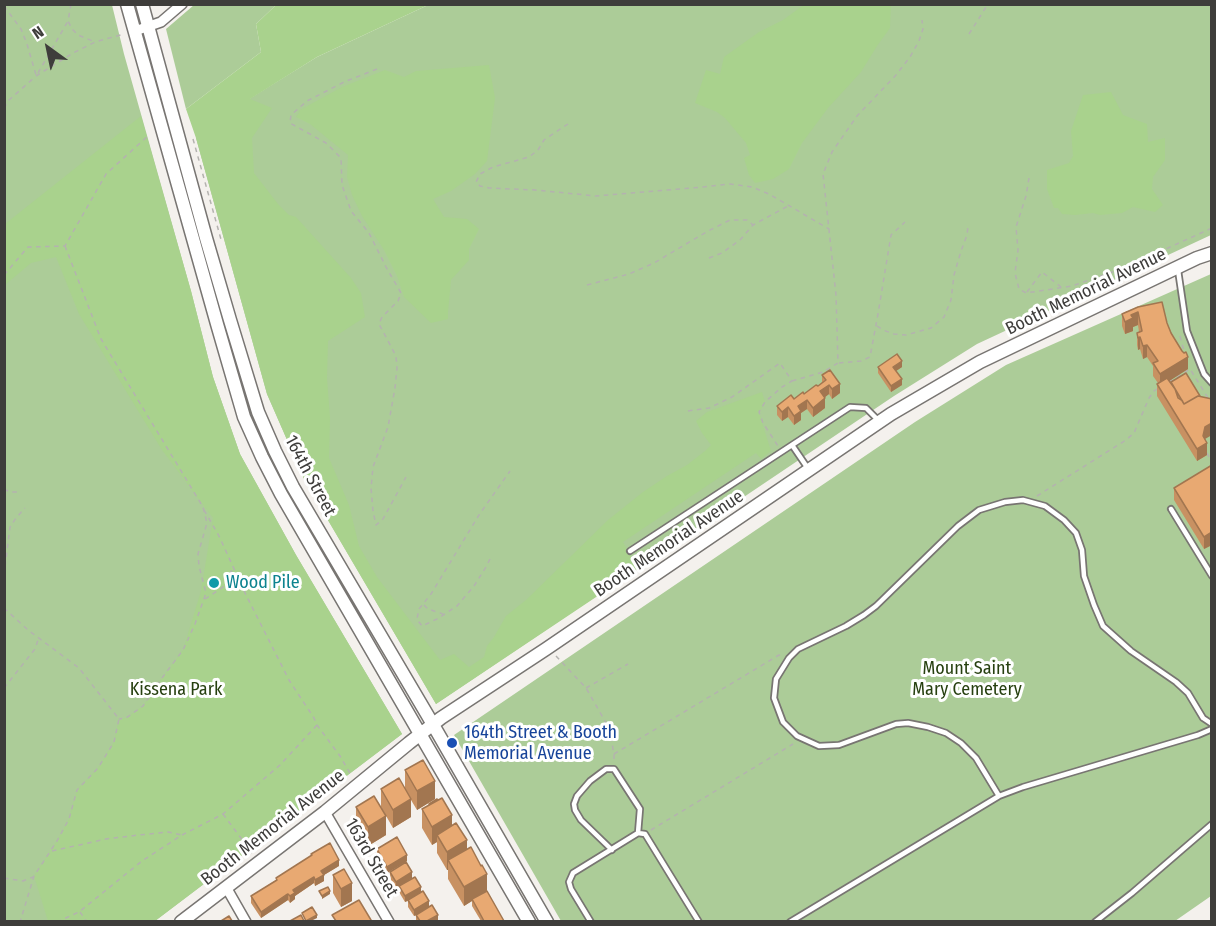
<!DOCTYPE html>
<html>
<head>
<meta charset="utf-8">
<style>
  body { margin:0 }
  #map { position:relative; width:1216px; height:926px; overflow:hidden; background:#f4f1ed; font-family:"Fira Sans Condensed",sans-serif }
  canvas { display:block }
  .frame { position:absolute; inset:0; border:6px solid #3e3d3b; pointer-events:none }
  .north { position:absolute; left:18px; top:18px; width:60px; height:60px; -webkit-text-stroke:4px #fff; paint-order:stroke; rotate:327deg; font-size:16px; font-weight:700; line-height:24px; text-align:center; color:#3e3d3b }
  .north::after { content:''; display:block; margin:auto; width:21px; height:27px; background:#3e3d3b; clip-path:polygon(50% 0,100% 100%,50% 72%,0 100%) }
</style>
</head>
<body>
<div id="map">
<canvas width="1216" height="926"></canvas>
<div class="frame"></div>
<div class="north">N</div>
</div>
<script>
const c = document.querySelector('canvas').getContext('2d');
c.lineJoin = 'round';
function paint(path, color) { c.fillStyle = color; c.fill(path, 'evenodd'); }
const shape = rows => new Path2D(rows.map(r => 'M' + r).join(''));
function trace(path, color, width, dash) { c.strokeStyle = color; c.lineWidth = width; c.lineCap = dash ? 'butt' : 'round'; c.setLineDash(dash || []); c.stroke(path); }
function label(font, color, halo, rows, align = 'center') {
  c.font = font + ' "Fira Sans Condensed",sans-serif'; c.lineWidth = 6; c.setLineDash([]); c.textBaseline = 'middle'; c.strokeStyle = halo; c.fillStyle = color; for (const [text, x, y, turn = 0] of rows) {
    c.save(); c.translate(x, y); c.rotate((+turn || 0) * Math.PI / 180); c.textAlign = isNaN(turn) ? turn : align; if (halo) c.strokeText(text, 0, 0); c.fillText(text, 0, 0); c.restore();
  }
}
paint(shape([
  [5,5,112,5,124,54,191,291,213,377,240,454,296,555,402,734,155,921,5,922],
  [194,5,276,5,256,24,261,52,186,109,166,29],
  [428,5,1211,5,1211,235,977,344,894,396,436,704,305,481,267,394,196,138,249,99,317,57],
  [1211,274,1211,896,1175,921,561,921,454,735,915,422,1006,365]
]), '#accc98');
paint(shape([
  [805,4,891,5,890,28,877,46,861,72,828,108,802,143,789,169,773,179,755,183,749,175,744,158,750,155,746,143,725,118,717,112,695,103,706,70,720,74,724,57,759,32,783,20],
  [276,5,428,5,317,57,250,99,272,108,252,138,254,173,278,204,289,215,296,217,351,278,361,293,365,317,328,341,327,378,330,418,329,458,349,505,359,546,377,577,440,660,454,654,469,667,484,657,487,646,494,637,506,616,526,600,608,520,643,492,667,476,687,465,705,451,711,445,702,433,696,421,707,412,762,392,765,402,759,413,771,451,761,459,756,453,623,542,638,569,436,704,305,481,267,394,196,138,186,109,261,52,256,24],
  [489,65,495,98,487,161,475,174,451,191,433,199,444,217,467,219,479,229,469,249,469,260,451,280,448,312,448,319,431,323,404,297,397,276,384,250,362,216,352,195,347,177,348,155,310,124,296,117,300,110,342,87,385,70,404,77,416,71],
  [1111,92,1123,115,1147,124,1148,142,1165,138,1165,160,1153,177,1152,189,1163,205,1155,212,1133,207,1122,213,1100,215,1093,213,1075,215,1062,214,1058,208,1054,208,1047,189,1047,170,1069,163,1073,156,1071,131,1083,95],
  [141,116,191,291,213,377,240,454,296,555,402,734,155,921,48,921,34,876,57,841,69,819,77,790,98,768,114,742,119,719,126,718,143,706,159,682,183,650,201,591,213,518,162,450,79,314,56,257,31,263,5,285,5,224]
]), '#a9d28d');
const service = shape([
  [1178,270,1187,331,1204,374,1212,383],
  [792,445,809,470],
  [1171,509,1212,576],
  [630,551,850,407,866,408,878,420],
  [999,796,976,758,961,743,946,733,928,727,908,723,896,724,839,745,819,746,797,736,783,722,774,698,776,679,789,658,798,649,846,626,864,615,876,606,958,526,979,510,1005,502,1023,500,1045,506,1064,520,1076,533,1082,550,1084,576,1094,605,1103,626,1131,651,1176,682,1188,693,1203,718,1212,724],
  [612,850,581,820,575,810,574,804,577,796,590,781,606,769,614,769,640,809,638,833],
  [591,922,571,889,569,882,573,873,638,833,645,834,699,922],
  [790,922,999,796,1023,787,1198,735,1212,729],
  [1095,922,1132,893,1212,824]
]);
const minor = shape([
  [135,31,161,22,182,4],
  [325,812,389,922],
  [226,887,246,922]
]);
const tertiary = shape([
  [127,4,217,324,244,417,262,457,281,494,529,922],
  [142,4,206,238,230,320,258,412,275,451,293,487,428,716,547,922],
  [181,922,325,812,409,743,441,718,546,649,891,414,980,362,1197,258,1212,253]
]);
trace(service, '#787572', 8);
trace(minor, '#787572', 12);
trace(tertiary, '#787572', 15);
trace(shape([
  [71,4,68,21,72,29,78,35,95,42],
  [4,6,21,29,27,44,36,75],
  [969,34,988,4],
  [377,69,344,82,307,101,291,115,290,123,326,143,341,158,342,185,351,211,369,233,386,267,401,293,398,301,382,317,379,324,396,356,397,368,395,388,388,427,373,467,371,488,373,511,376,525,383,519,406,477],
  [38,73,68,21],
  [36,76,73,53,95,42,124,34],
  [4,108,9,100,35,77],
  [568,124,544,140,538,150,529,157,493,167,480,174,476,182,480,186,489,188,535,190,596,196,703,187,730,184,752,187,769,194,829,229],
  [193,139,222,243],
  [1029,178,1026,196,1016,227,1018,250,1015,273,1019,289,1026,293,1072,286,1124,268,1212,228],
  [65,246,101,339,203,507,207,523,198,554,199,566,206,593,195,624,183,650,159,682,143,706,126,718,119,719],
  [709,258,722,253,740,240,753,225,788,206],
  [4,275,28,247,65,246,106,174,149,135],
  [587,285,629,274,654,263,708,231,730,220,747,220,753,225],
  [1027,292,1042,272,1061,287],
  [877,326,883,330,894,334,906,335,931,328,944,317,951,300,954,275,961,251,967,235,968,226],
  [1180,336,1185,355],
  [839,363,861,361,870,357,878,314,891,235,905,222],
  [792,381,823,372,838,363,836,295,823,174,832,152,857,116,896,75,910,57,919,41,923,29,922,20],
  [1169,382,1190,369,1208,398],
  [688,411,709,408,732,397,780,363,792,381,782,387,765,402,759,412,763,423,778,446],
  [1207,453,1212,463],
  [4,489,10,492,19,492],
  [1037,496,1126,440,1134,433,1149,398,1154,391,1157,389],
  [204,510,219,536,246,595,289,680,314,718,317,725,340,756,351,775],
  [490,559,486,567,474,586,457,606,437,619,422,626,419,622,417,619,419,609,431,594,479,515,510,471],
  [4,575,10,527,16,518,25,508],
  [205,599,223,587,233,568],
  [424,605,428,609,443,614],
  [4,608,28,630,79,668,119,719,114,742,98,768,77,790,69,819,57,841,34,876,20,922],
  [556,656,586,688,609,728,614,754,614,762],
  [4,688,35,649,38,640],
  [586,688,628,664],
  [614,754,779,655,781,656],
  [223,814,252,853],
  [651,830,793,744],
  [52,851,106,839,139,835,168,832,182,835],
  [4,878,23,881,33,877],
  [80,912,87,922],
  [57,922,79,912,142,861,182,835,223,814,280,765,317,725]
]), '#b4b2af', 1.5, [4.5, 4.5]);
trace(service, '#fff', 4.5);
trace(minor, '#fff', 9);
trace(tertiary, '#fff', 12);
paint(shape([
  [1127,311,1167,323,1188,369,1169,381,1171,384,1171,382,1205,439,1207,455,1197,461,1157,396,1157,384,1158,383,1153,376,1153,366,1147,357,1143,359,1140,349,1138,350,1137,345,1137,333,1139,332,1138,325,1133,327,1133,331,1125,334,1122,326,1122,314],
  [878,367,902,367,896,371,902,385,891,392,878,373],
  [822,375,840,393,832,399,829,394,825,397,825,408,813,417,807,409,801,413,801,420,794,425,788,417,782,421,777,415,777,406,794,399,818,386,822,382],
  [1212,465,1212,545,1204,549,1174,500,1174,488],
  [405,770,435,799,417,810,411,800,411,817,393,828,381,807,381,789,405,788],
  [429,804,452,825,467,850,487,891,504,921,481,921,472,906,472,901,464,906,448,879,448,870,447,870,437,853,437,842,432,845,422,828,422,809,429,805],
  [356,807,386,835,368,846,356,826],
  [377,849,407,861,387,873,377,855],
  [339,866,324,875,324,881,315,886,314,883,295,896,295,899,290,903,288,900,261,918,251,903,251,896,276,880,276,878],
  [390,872,412,878,438,921,416,921,416,915,414,916,408,907,408,901,405,902,399,892,399,886,396,888,390,878],
  [333,875,352,901,341,907,333,893]
]), '#c89162');
paint(shape([
  [1138,312,1138,325,1133,327,1133,331,1125,334,1125,322,1131,315],
  [1140,337,1140,349,1138,350,1138,338],
  [1147,345,1147,357,1143,359,1143,346],
  [1188,357,1188,369,1160,387,1160,374],
  [902,361,902,367,893,373,893,367],
  [902,379,902,385,891,392,891,386],
  [840,384,840,393,832,399,832,389],
  [829,385,829,394,820,401,820,391],
  [825,398,825,408,813,417,813,408],
  [807,400,807,409,801,413,801,420,794,425,794,416,798,406],
  [788,407,788,417,782,421,782,412],
  [1212,423,1212,435,1205,439,1207,443,1207,455,1197,461,1197,449,1203,436,1205,427],
  [1212,532,1212,545,1204,549,1204,537],
  [435,781,435,799,417,810,417,791],
  [411,799,411,817,393,828,393,810],
  [452,815,452,833,437,835,437,842,432,845,432,827],
  [386,816,386,835,368,846,368,827],
  [467,840,467,859,448,860,448,870,447,870,447,852],
  [407,855,407,861,387,873,387,867],
  [339,860,339,866,324,875,324,881,315,886,315,880,321,871],
  [412,872,412,878,396,888,396,882],
  [487,874,487,892,472,899,472,901,464,906,464,887],
  [314,877,314,883,295,896,295,899,290,903,290,896,293,890],
  [352,883,352,901,341,907,341,889],
  [421,887,421,893,405,902,405,896],
  [330,891,330,894,322,899,322,896],
  [288,894,288,900,261,918,261,912],
  [429,901,429,907,414,916,414,910],
  [317,915,317,918,311,921,306,921],
  [438,915,438,921,427,921]
]), '#a27650');
const building = shape([
  [1162,302,1167,323,1171,333,1182,351,1184,353,1186,352,1188,357,1160,374,1153,363,1158,361,1147,345,1143,346,1140,337,1138,338,1137,333,1142,331,1138,312,1131,315,1133,318,1125,322,1122,314,1138,307,1162,302],
  [897,354,902,361,893,367,902,379,891,386,878,367,897,354],
  [830,370,840,384,832,389,829,385,820,391,825,398,813,408,807,400,798,406,801,411,794,416,788,407,782,412,777,406,791,395,794,399,803,392,804,394,816,385,818,386,826,380,822,375,830,370],
  [1186,373,1200,396,1198,396,1184,404,1171,382,1186,373],
  [1167,378,1175,389,1178,398,1181,400,1182,400,1184,404,1198,396,1212,399,1212,423,1205,427,1203,436,1207,443,1197,449,1157,384,1167,378],
  [1212,465,1212,532,1204,537,1174,488,1212,465],
  [423,760,435,781,417,791,405,770,423,760],
  [399,778,411,799,393,810,381,789,399,778],
  [374,796,386,816,368,827,356,807,374,796],
  [442,798,452,815,432,827,422,809,442,798],
  [437,799,438,800,429,805,429,804,437,799],
  [456,823,467,840,447,852,437,835,456,823],
  [397,837,407,855,387,867,377,849,397,837],
  [330,843,339,860,321,871,324,875,315,880,314,877,293,890,295,893,290,896,288,894,286,895,261,912,251,896,277,880,276,878,312,855,311,854,330,843],
  [471,847,481,866,482,865,487,874,464,887,448,860,471,847],
  [406,862,412,872,396,882,390,872,406,862],
  [344,869,352,883,341,889,333,875,344,869],
  [415,877,421,887,405,896,399,886,415,877],
  [328,887,330,891,322,896,319,891,328,887],
  [423,891,429,901,414,910,408,900,423,891],
  [487,891,504,921,484,921,472,899,487,891],
  [359,900,371,920,368,921,336,921,332,915,359,900],
  [432,905,438,915,427,921,420,921,416,915,432,905],
  [312,907,317,915,306,921,302,913,312,907],
  [301,915,304,921,290,921,301,915],
  [229,916,232,921,221,921,229,916]
]);
paint(building, '#e8a972');
trace(building, '#a27650', 1.5);
for (const [x, y, r, color] of [
  [214,583,6,"#0f9aa8"],
  [452,743,6,"#1a4fb4"]
]) { const dot = new Path2D(); dot.arc(x, y, r, 0, 2 * Math.PI); c.fillStyle = color; c.fill(dot); trace(dot, '#fff', 2); }
label('18px', '#3e3d3b', '#fff', [
  ["Booth Memorial Avenue",1086,292,-26],
  ["164th Street",310,476,62],
  ["Booth Memorial Avenue",669,544,-34],
  ["Booth Memorial Avenue",273,828,-38],
  ["163rd Street",371,858,60]
]);
label('18px', '#0d838f', '#fff', [
  ["Wood Pile",226,583]
], 'left');
label('18px', '#274010', '#fff', [
  ["Mount Saint",967,669],
  ["Mary Cemetery",967,690],
  ["Kissena Park",176,690]
]);
label('18px', '#164399', '#fff', [
  ["164th Street & Booth",464,733],
  ["Memorial Avenue",464,754]
], 'left');
</script>
</body>
</html>
